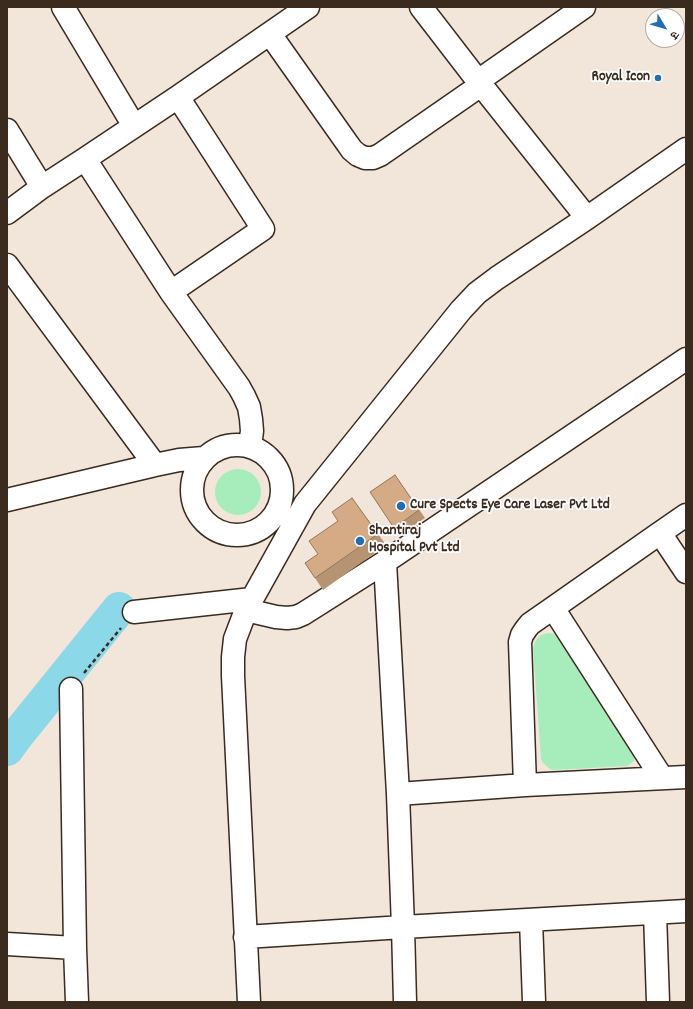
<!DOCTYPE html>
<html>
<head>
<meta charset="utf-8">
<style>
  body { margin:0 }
  #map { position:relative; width:693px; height:1009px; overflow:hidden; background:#f2e6da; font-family:Dekko,"Playpen Sans Deva",sans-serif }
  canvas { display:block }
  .frame { position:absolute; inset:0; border:8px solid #3b2a1e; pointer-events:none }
  .north { position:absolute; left:645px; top:8px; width:40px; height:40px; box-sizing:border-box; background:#fff; border:1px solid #b1aaa5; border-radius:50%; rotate:128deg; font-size:11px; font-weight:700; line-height:16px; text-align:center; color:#3b2a1e }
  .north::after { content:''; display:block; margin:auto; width:14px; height:18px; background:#1f6fb2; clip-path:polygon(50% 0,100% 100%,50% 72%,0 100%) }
</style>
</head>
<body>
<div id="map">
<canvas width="693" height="1009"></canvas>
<div class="frame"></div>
<div class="north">उ</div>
</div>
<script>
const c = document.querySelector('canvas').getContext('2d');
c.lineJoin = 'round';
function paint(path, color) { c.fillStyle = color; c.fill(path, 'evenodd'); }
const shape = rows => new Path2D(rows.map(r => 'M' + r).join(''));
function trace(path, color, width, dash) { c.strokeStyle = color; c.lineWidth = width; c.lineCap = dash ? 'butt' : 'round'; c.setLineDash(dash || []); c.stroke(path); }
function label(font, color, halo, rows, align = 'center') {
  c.font = font + ' Dekko,sans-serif'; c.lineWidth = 3.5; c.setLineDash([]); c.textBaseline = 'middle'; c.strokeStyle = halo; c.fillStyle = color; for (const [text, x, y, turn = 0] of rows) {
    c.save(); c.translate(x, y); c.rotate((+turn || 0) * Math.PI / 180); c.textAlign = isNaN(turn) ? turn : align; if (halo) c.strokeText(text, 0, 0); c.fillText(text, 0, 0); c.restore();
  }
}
paint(shape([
  '215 492a23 23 0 1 1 46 0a23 23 0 1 1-46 0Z',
  [548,633,555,634,560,639,635,756,634,761,630,764,627,766,553,770,550,769,543,763,541,759,533,648,536,640,541,635]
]), '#a6edbb');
trace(shape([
  [7,749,18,734,119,609]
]), '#8ad8e8', 34);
const minor = shape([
  [63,7,134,126],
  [421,7,478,81,587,218],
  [270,34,347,143,352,150,358,155,365,158,373,158,380,155,481,85],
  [478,81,584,7],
  [7,130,42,187],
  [85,159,171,292,263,229,178,97],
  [7,213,42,187,85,159,178,97,308,7],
  [7,265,155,465],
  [171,292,239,387,244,396,249,407,251,419,252,431,250,446],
  [686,359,385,562,398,794,525,785,686,777],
  '192 490a45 45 0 1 1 90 0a45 45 0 1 1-90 0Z',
  [7,500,155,465,179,460,204,458],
  [686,515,660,533,686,572],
  [553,608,662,778],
  [246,610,276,617,287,618,296,617,303,614,385,562],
  [134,612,252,599],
  [71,689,75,948,77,1002],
  [525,785,520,642,522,635,526,629,530,624,553,608,660,533],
  [398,794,403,927,405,1002],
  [655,913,658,1002],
  [531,920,534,1002],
  [245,937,403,927,686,911],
  [7,944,75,948],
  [249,1002,233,676,233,657,235,639,246,610,305,504,461,310,477,293,497,278,587,218,686,149]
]);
trace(minor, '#3b2a1e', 25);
trace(shape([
  [84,673,121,628]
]), '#3b2a1e', 2.5, [4, 3]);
trace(minor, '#fff', 22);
paint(shape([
  [395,475,425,518,399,535,370,492],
  [352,498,386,545,323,590,305,563,318,554]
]), '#b69372');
const building = shape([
  [395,475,419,510,394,528,370,492,395,475],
  [352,498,378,534,315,578,305,563,318,554,309,541,338,521,332,512,352,498]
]);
paint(building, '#d4ab85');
trace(building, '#94785d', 1);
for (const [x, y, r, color] of [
  [658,78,4,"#1f6fb2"],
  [401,506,5,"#1f6fb2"],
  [360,541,5,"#1f6fb2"]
]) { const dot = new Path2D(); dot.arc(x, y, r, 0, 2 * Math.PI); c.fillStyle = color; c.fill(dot); trace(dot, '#fff', 1.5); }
label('bold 15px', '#3b2a1e', '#fff', [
  ["Royal Icon",650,78,"right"],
  ["Cure Spects Eye Care Laser Pvt Ltd",410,506],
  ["Shantiraj",369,532],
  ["Hospital Pvt Ltd",369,549]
], 'left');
</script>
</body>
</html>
